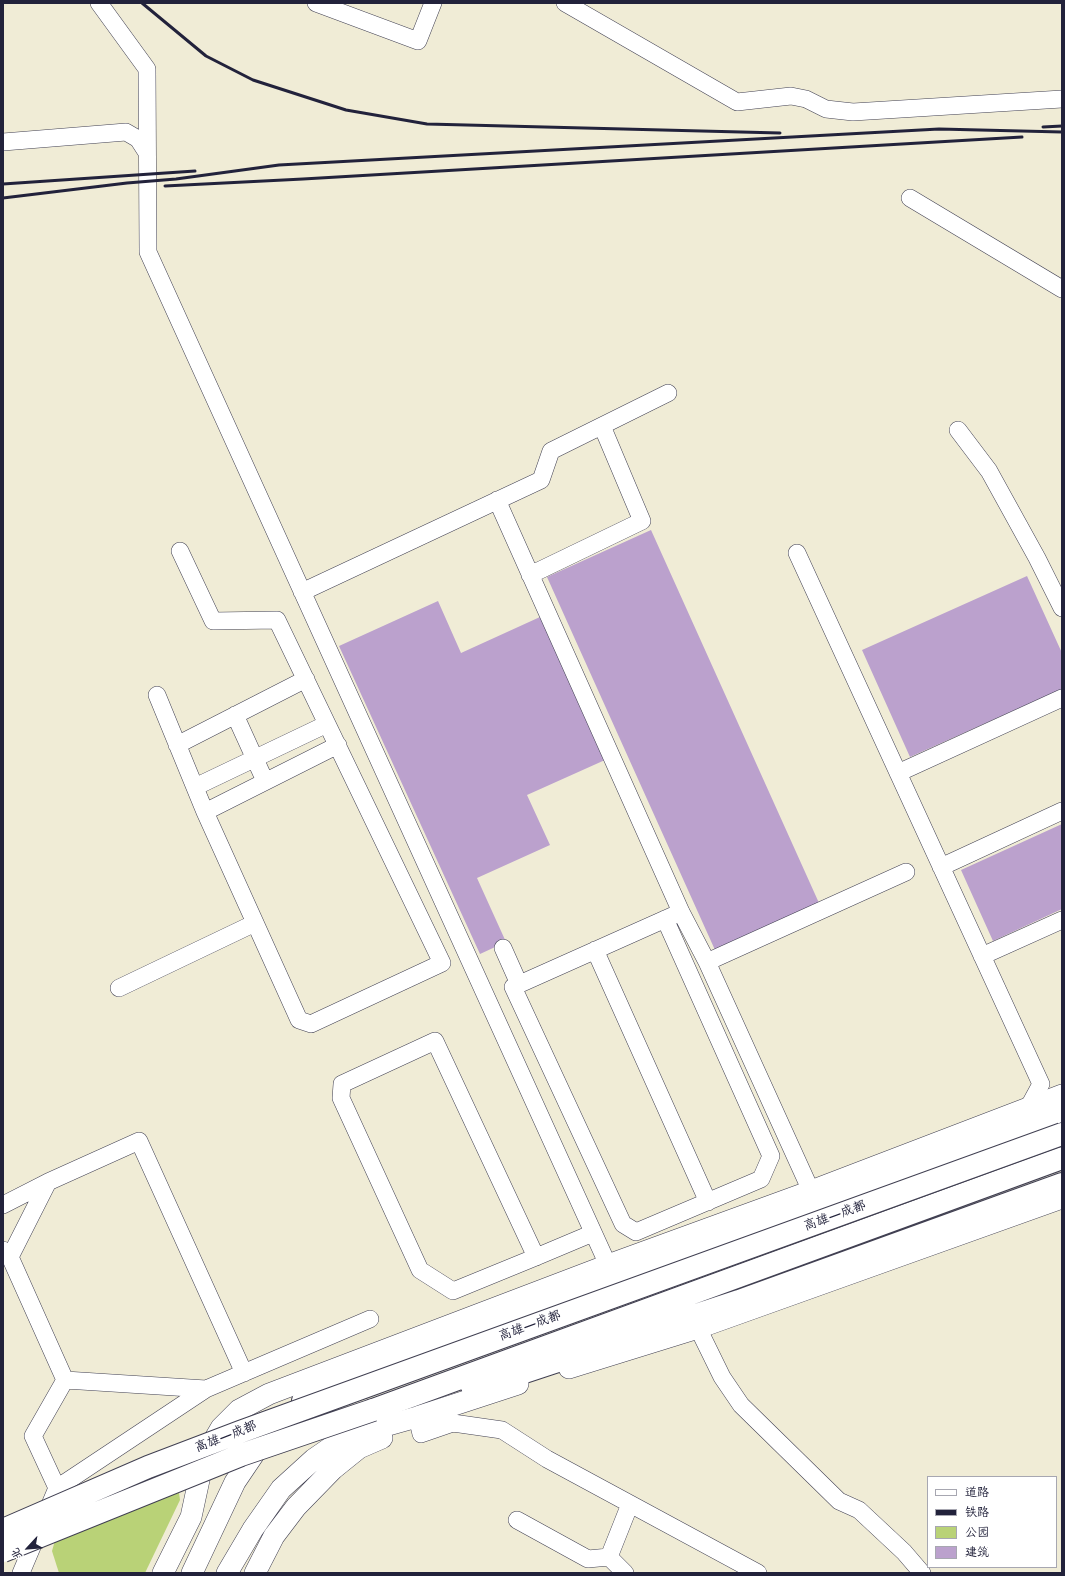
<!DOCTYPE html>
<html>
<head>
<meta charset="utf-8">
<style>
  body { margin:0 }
  #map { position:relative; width:1065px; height:1576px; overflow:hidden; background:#f0ecd6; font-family:Sriracha,"LXGW WenKai TC",sans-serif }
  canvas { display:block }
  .frame { position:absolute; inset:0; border:4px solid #22223b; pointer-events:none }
  .legend { position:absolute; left:927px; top:1476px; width:130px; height:92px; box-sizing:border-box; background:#fff; border:1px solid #a7a7b1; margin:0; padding:5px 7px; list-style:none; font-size:12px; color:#22223b }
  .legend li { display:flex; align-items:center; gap:8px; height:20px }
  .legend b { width:20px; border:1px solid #a7a7b1 }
  .north { position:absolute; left:8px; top:1528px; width:40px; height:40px; -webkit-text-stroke:3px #fff; paint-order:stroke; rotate:244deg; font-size:11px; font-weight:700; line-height:16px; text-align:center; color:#22223b }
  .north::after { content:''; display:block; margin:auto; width:14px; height:18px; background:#22223b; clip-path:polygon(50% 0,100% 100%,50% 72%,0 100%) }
</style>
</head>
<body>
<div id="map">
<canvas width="1065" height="1576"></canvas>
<div class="frame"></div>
<ul class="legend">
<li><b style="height:5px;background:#fff"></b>道路</li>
<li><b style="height:5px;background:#22223b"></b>铁路</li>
<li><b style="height:11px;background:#b9d277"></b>公园</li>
<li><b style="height:11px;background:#bba1cd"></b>建筑</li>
</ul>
<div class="north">北</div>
</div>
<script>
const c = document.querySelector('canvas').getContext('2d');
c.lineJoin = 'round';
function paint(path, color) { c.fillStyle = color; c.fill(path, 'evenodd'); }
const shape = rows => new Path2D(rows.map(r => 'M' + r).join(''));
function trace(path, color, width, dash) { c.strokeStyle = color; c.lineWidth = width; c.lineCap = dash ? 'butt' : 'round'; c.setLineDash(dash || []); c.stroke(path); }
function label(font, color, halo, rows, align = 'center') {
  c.font = font + ' Sriracha,"LXGW WenKai TC",sans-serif'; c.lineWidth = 3.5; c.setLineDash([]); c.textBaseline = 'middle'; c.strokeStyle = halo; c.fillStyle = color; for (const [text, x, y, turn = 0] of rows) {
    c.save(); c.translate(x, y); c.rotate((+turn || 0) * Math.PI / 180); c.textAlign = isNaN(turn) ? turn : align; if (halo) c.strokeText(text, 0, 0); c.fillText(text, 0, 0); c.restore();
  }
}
paint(shape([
  [153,1459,176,1470,180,1500,145,1573,59,1573,52,1551,60,1523]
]), '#b9d277');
paint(shape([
  [651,530,819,903,715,950,547,577],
  [1027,576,1062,653,1062,689,910,757,862,650],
  [438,601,461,653,540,617,605,760,527,795,550,845,477,878,506,942,480,954,339,646],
  [1062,824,1062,909,993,941,961,870]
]), '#bba1cd');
const minor = shape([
  [99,3,147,69,148,252,608,1265],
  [316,3,418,41,433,3],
  [565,3,737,102,791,96,806,99,826,109,853,112,1062,99],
  [3,142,126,132,138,139,147,153],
  [910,198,1062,289],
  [958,430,989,471,1037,558,1062,608],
  [497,500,681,912,707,962,811,1191],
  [797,553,1041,1084,1028,1108],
  [530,575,642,521,602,426],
  [302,592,541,480,551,451,668,393],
  [157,695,205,812,299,1020,311,1024,442,963,277,620,213,621,180,551],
  [235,715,265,781],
  [177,745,306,679],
  [898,773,1062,698],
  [195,787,327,724],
  [205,812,338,745],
  [941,867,1062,811],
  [665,919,771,1156,761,1179,636,1232,623,1224,513,987,681,912],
  [503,948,519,984],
  [595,950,708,1202],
  [982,956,1062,920],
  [707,962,906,872],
  [119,988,255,923],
  [3,1205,48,1182,139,1141,244,1373],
  [3,1250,10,1257,65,1380],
  [10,1257,48,1182],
  [536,1257,435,1041,342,1084,341,1098,420,1270,453,1291,536,1257,593,1233],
  [698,1328,722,1377,741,1405,839,1501,859,1510,904,1552,922,1573],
  [417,1417,421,1434,453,1423,502,1430,547,1459,758,1573],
  [57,1488,33,1436,65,1380,206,1389],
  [517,1520,588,1559,609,1557,625,1573],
  [609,1557,630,1504],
  [21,1573,57,1488,206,1389,370,1319]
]);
const major = shape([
  [569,1368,698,1328,1062,1198],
  [163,1573,191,1517,204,1457,221,1428,239,1410,269,1394,608,1265,811,1191,1062,1095],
  [192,1573,235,1482,262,1442,282,1426,299,1417],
  [227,1573,253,1529,281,1489,314,1459,346,1437,417,1417,518,1384],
  [255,1573,274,1536,296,1507,333,1469,359,1448,382,1438]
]);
const highway = shape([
  [472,1386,503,1379,739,1301,1062,1184],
  [303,1401,356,1375,610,1276,851,1191,1062,1110],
  [373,1410,1062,1158]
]);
trace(minor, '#414052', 18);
trace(major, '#414052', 22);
trace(highway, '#414052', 24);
trace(minor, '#fff', 17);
trace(major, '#fff', 21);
trace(highway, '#fff', 22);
trace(shape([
  [142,3,206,56,253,80,346,110,427,124,780,133],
  [1043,127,1062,126],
  [3,184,195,171],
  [165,186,303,179,1022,137],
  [3,198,127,183,176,179,279,165,939,129,1062,132]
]), '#22223b', 3);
const highwayBridge = shape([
  [3,1530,148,1467,240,1432,1062,1134],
  [3,1551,241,1455,373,1410]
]);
trace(highwayBridge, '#414052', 24, []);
trace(highwayBridge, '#fff', 22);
label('13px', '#22223b', '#fff', [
  ["高雄—成都",835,1216,-20],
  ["高雄—成都",530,1326,-20],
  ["高雄—成都",226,1437,-21]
]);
</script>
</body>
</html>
